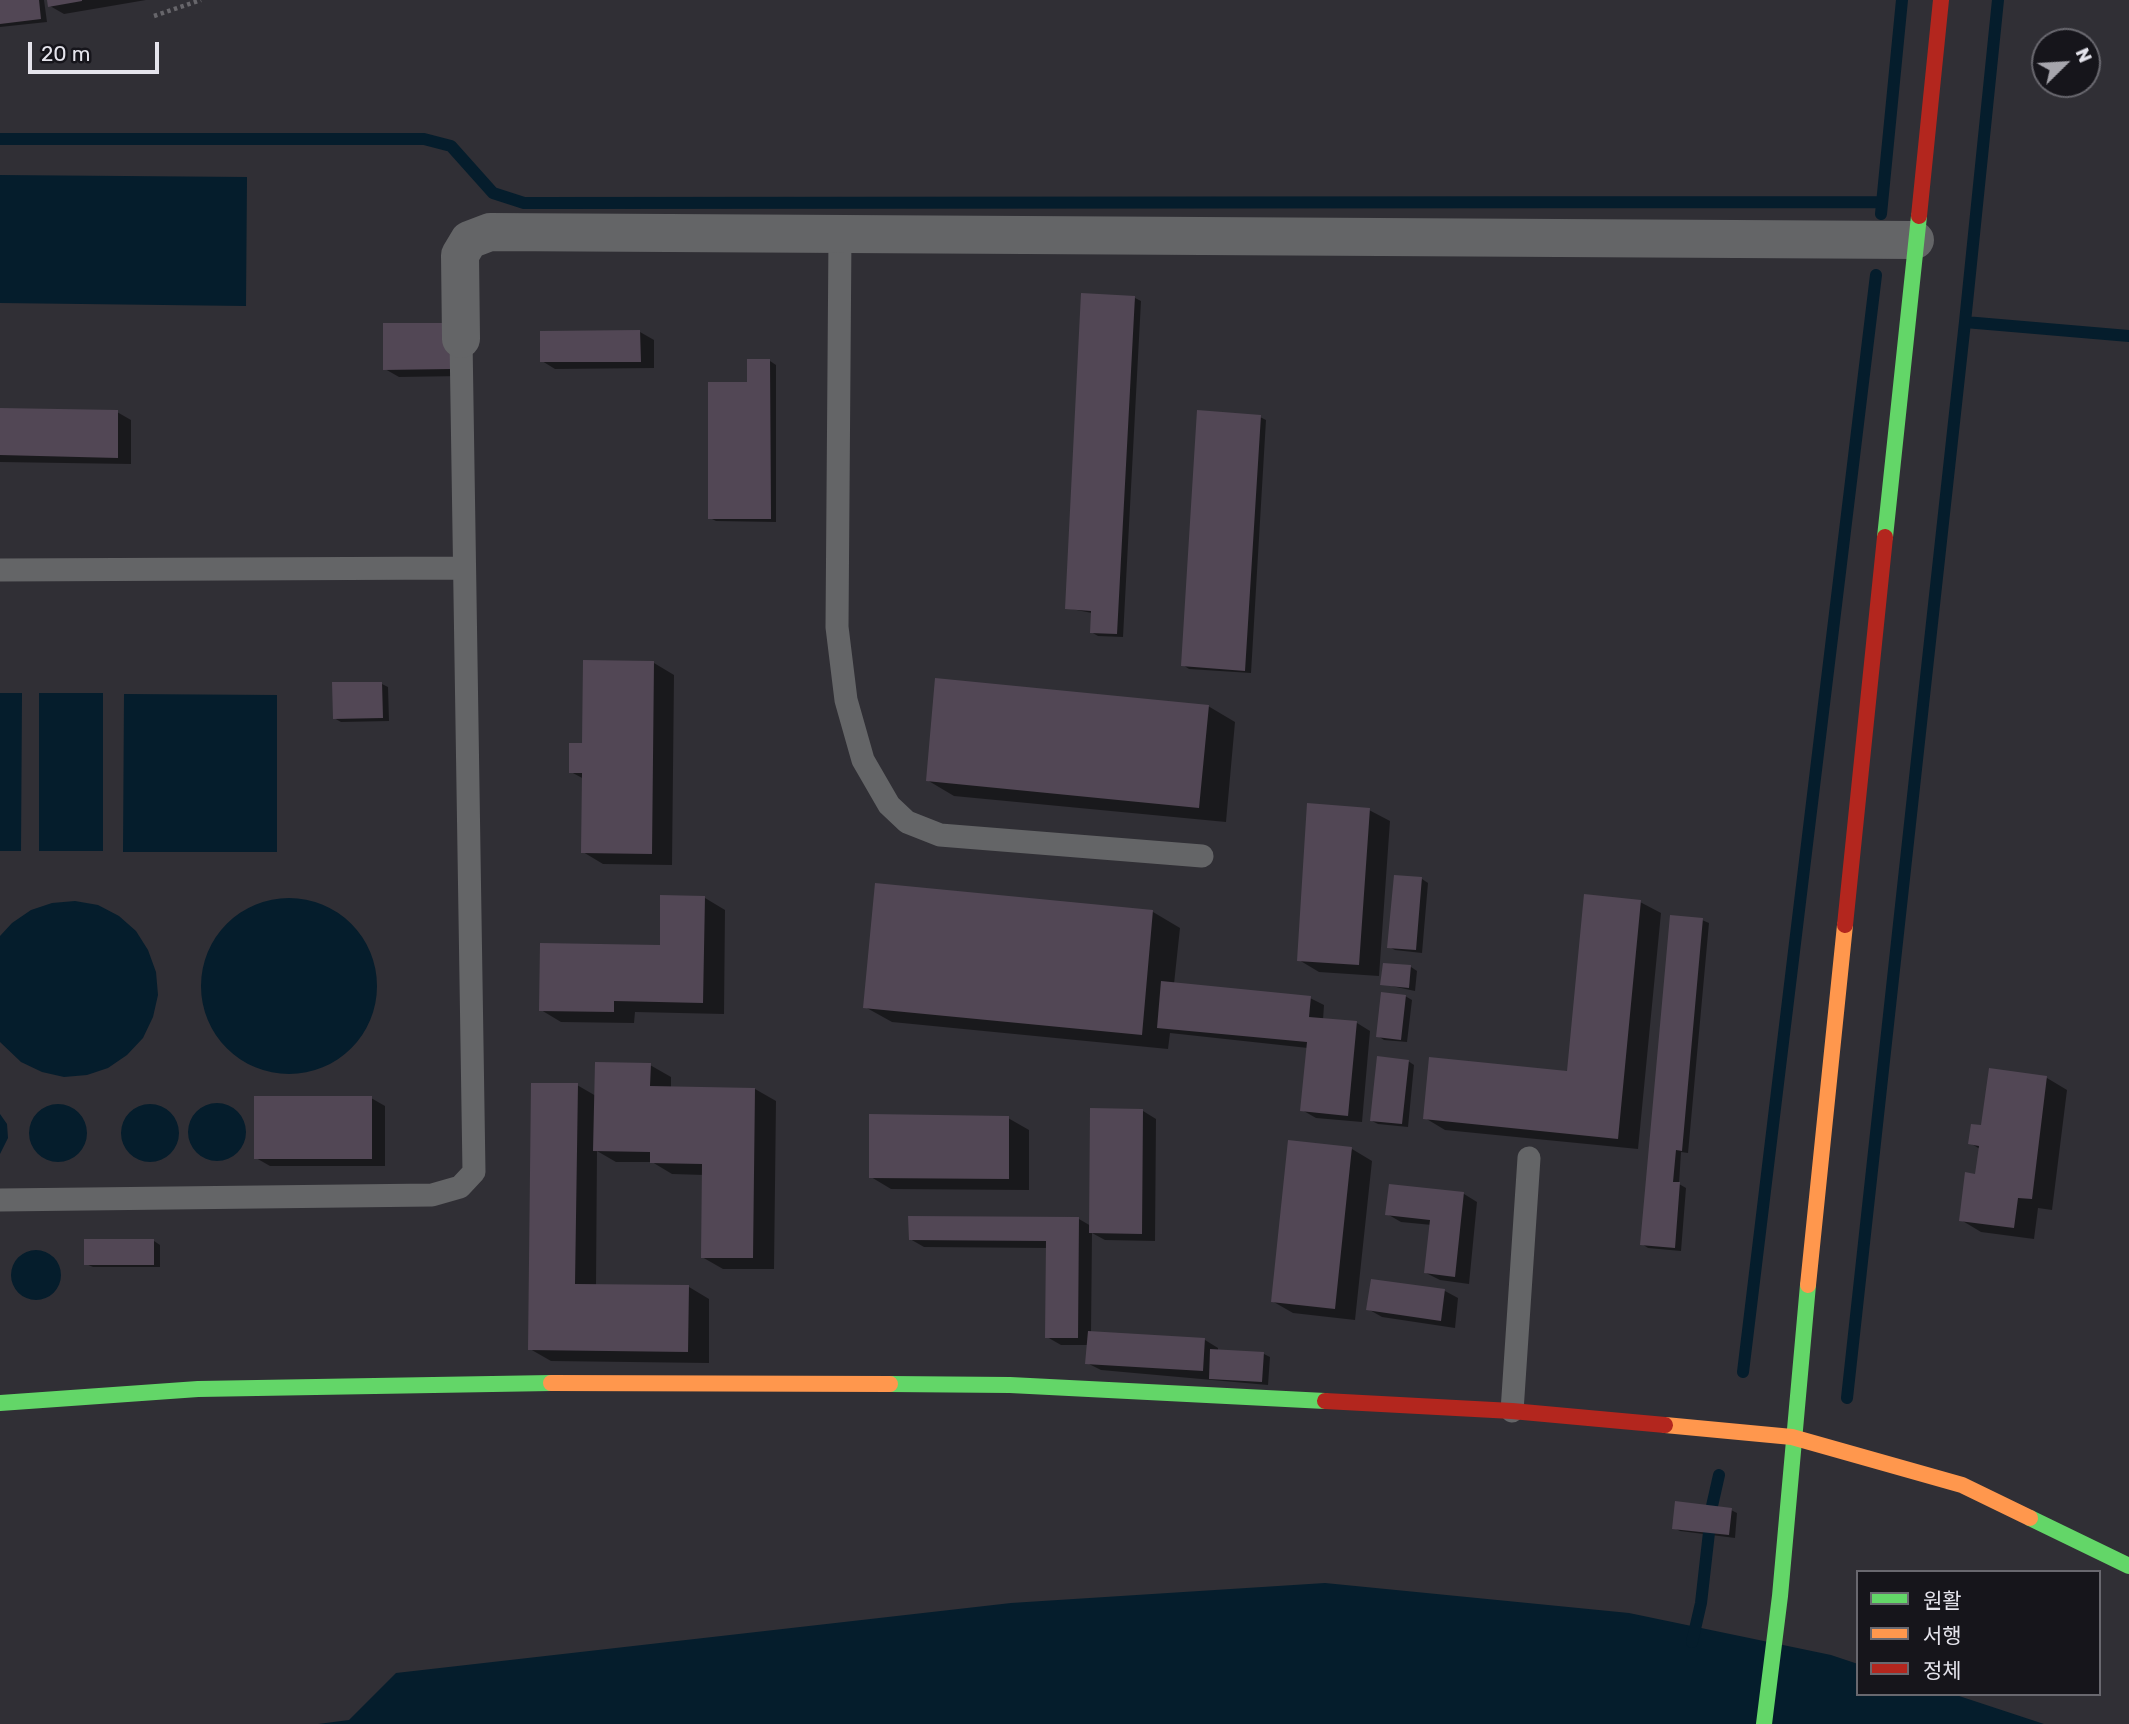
<!DOCTYPE html>
<html>
<head>
<meta charset="utf-8">
<style>
  body { margin:0 }
  #map { position:relative; width:2129px; height:1724px; overflow:hidden; background:#302f35; font-family:Rubik,"Noto Sans KR",sans-serif }
  canvas { display:block }
  .legend { position:absolute; left:1856px; top:1570px; width:245px; height:126px; box-sizing:border-box; background:#16151b; border:2px solid #69686f; margin:0; padding:9px 12px; list-style:none; font-size:21px; color:#e5e4ec }
  .legend li { display:flex; align-items:center; gap:14px; height:35px }
  .legend b { width:35px; border:2px solid #69686f }
  .north { position:absolute; left:2031px; top:28px; width:70px; height:70px; box-sizing:border-box; background:#16151b; border:2px solid #69686f; border-radius:50%; rotate:66deg; font-size:19px; font-weight:700; line-height:28px; text-align:center; color:#e5e4ec }
  .north::after { content:''; display:block; margin:auto; width:24px; height:32px; background:#a6a5ac; clip-path:polygon(50% 0,100% 100%,50% 72%,0 100%) }
  .scale { position:absolute; left:28px; top:42px; width:131px; height:32px; box-sizing:border-box; border:4px solid #e5e4ec; border-top:0; padding-left:9px; font-size:21px; line-height:24px; white-space:nowrap; color:#e5e4ec; -webkit-text-stroke:5px #16151b; paint-order:stroke }
</style>
</head>
<body>
<div id="map">
<canvas width="2129" height="1724"></canvas>
<ul class="legend">
<li><b style="height:9px;background:#63d668"></b>원활</li>
<li><b style="height:9px;background:#ff974d"></b>서행</li>
<li><b style="height:9px;background:#b3261e"></b>정체</li>
</ul>
<div class="north">N</div>
<div class="scale">20 m</div>
</div>
<script>
const c = document.querySelector('canvas').getContext('2d');
c.lineJoin = 'round';
function paint(path, color) { c.fillStyle = color; c.fill(path, 'evenodd'); }
const shape = rows => new Path2D(rows.map(r => 'M' + r).join(''));
function trace(path, color, width, dash) { c.strokeStyle = color; c.lineWidth = width; c.lineCap = dash ? 'butt' : 'round'; c.setLineDash(dash || []); c.stroke(path); }
paint(shape([
  [0,175,247,177,246,306,0,303],
  [0,693,22,693,21,851,0,851],
  [39,693,103,693,103,851,39,851],
  [124,694,277,695,277,852,123,852],
  '201 986a88 88 0 1 1 176 0a88 88 0 1 1-176 0Z',
  [75,901,98,905,119,916,136,931,148,950,156,972,158,995,153,1017,143,1038,127,1055,108,1068,87,1075,64,1077,42,1072,21,1062,0,1042,0,936,12,923,31,910,52,903],
  '188 1132a29 29 0 1 1 58 0a29 29 0 1 1-58 0Z',
  '29 1133a29 29 0 1 1 58 0a29 29 0 1 1-58 0Z',
  '121 1133a29 29 0 1 1 58 0a29 29 0 1 1-58 0Z',
  [0,1114,7,1124,8,1138,0,1154],
  '11 1275a25 25 0 1 1 50 0a25 25 0 1 1-50 0Z',
  [1325,1583,1629,1613,1831,1655,1858,1664,1858,1694,1953,1694,2044,1724,318,1724,349,1720,396,1673,1011,1603]
]), '#051d2c');
paint(shape([
  [0,0,44,0,47,22,0,27],
  [49,0,146,0,64,14,50,6],
  [1135,298,1141,301,1123,637,1098,636,1091,632,1092,613,1066,608],
  [385,325,464,376,399,377,385,369],
  [640,332,654,340,654,368,555,369,542,361],
  [770,361,776,365,776,522,716,521,710,518,749,384],
  [0,410,117,412,131,420,131,464,0,462],
  [1260,417,1266,420,1251,673,1189,669,1183,665],
  [654,663,674,675,672,865,603,864,583,852,584,779,571,772,584,745],
  [382,684,388,687,389,721,341,722,334,718],
  [1208,706,1235,722,1226,822,954,796,927,780],
  [1369,810,1390,821,1379,976,1319,972,1299,960],
  [1422,879,1428,883,1422,953,1395,950,1389,947],
  [876,885,1153,912,1180,928,1174,984,1310,998,1324,1005,1323,1020,1357,1023,1370,1031,1362,1122,1316,1118,1302,1110,1308,1048,1170,1033,1168,1049,892,1022,865,1007],
  [705,898,725,910,724,1014,635,1012,634,1023,561,1022,541,1010,662,946],
  [1640,902,1661,913,1638,1149,1445,1130,1425,1118,1569,1073],
  [1702,920,1709,923,1688,1153,1681,1152,1679,1184,1686,1188,1681,1251,1648,1248,1642,1244],
  [1411,967,1417,971,1415,991,1382,984],
  [1405,996,1412,1000,1407,1042,1384,1040,1378,1036],
  [1408,1061,1414,1065,1408,1127,1378,1124,1372,1121],
  [650,1065,671,1077,671,1088,755,1089,776,1101,774,1269,723,1269,702,1257,704,1175,672,1174,652,1162,616,1162,597,1151,596,1286,689,1287,709,1299,709,1363,551,1361,530,1349,577,1085,596,1096],
  [2047,1078,2067,1090,2052,1210,2038,1208,2034,1239,1981,1232,1961,1220,1977,1176,1980,1149,1970,1143,1983,1127],
  [371,1098,385,1106,385,1166,270,1166,256,1158],
  [1143,1111,1156,1119,1155,1241,1105,1240,1092,1233,1091,1333,1205,1340,1218,1348,1218,1352,1264,1354,1270,1357,1268,1385,1101,1370,1087,1363,1088,1345,1061,1345,1047,1337,1048,1248,924,1247,910,1239,1079,1219,1091,1226],
  [1008,1118,1029,1130,1029,1190,891,1189,871,1177],
  [1352,1149,1372,1161,1355,1320,1293,1313,1272,1301],
  [1390,1186,1464,1194,1477,1202,1469,1284,1440,1280,1426,1273,1432,1225,1401,1222,1387,1214],
  [154,1241,160,1245,160,1267,93,1267,86,1264],
  [1445,1291,1458,1298,1455,1328,1382,1317,1368,1309],
  [1731,1510,1737,1513,1735,1538,1680,1531,1674,1528]
]), '#0007');
trace(shape([
  [0,139,424,139,451,146,493,193,524,203,1881,202],
  [1881,214,1902,0],
  [1965,322,2129,336],
  [1743,1372,1876,275],
  [1847,1398,1965,322,1998,0],
  [1692,1642,1701,1603,1712,1506,1719,1475]
]), '#051d2c', 12);
paint(shape([
  [0,0,39,0,41,19,0,24],
  [47,0,82,0,82,1,48,7],
  [1081,293,1135,296,1117,634,1090,633,1091,611,1065,609],
  [383,323,451,323,451,369,383,370],
  [640,330,641,362,540,362,540,331],
  [747,359,770,359,771,519,708,519,708,382,747,382],
  [0,408,118,410,118,458,0,455],
  [1197,410,1261,415,1245,671,1181,666],
  [583,660,654,661,652,854,581,853,582,773,569,773,569,743,582,743],
  [935,678,1209,705,1199,808,926,781],
  [332,682,382,682,383,718,333,719],
  [1307,803,1370,808,1359,965,1297,961],
  [1394,875,1422,877,1416,950,1387,948],
  [875,883,1153,910,1142,1035,863,1008],
  [1584,894,1641,900,1618,1139,1423,1119,1429,1057,1567,1071],
  [660,895,705,896,703,1003,614,1001,614,1012,539,1011,540,943,660,945],
  [1670,915,1703,918,1682,1151,1676,1150,1673,1182,1680,1182,1675,1248,1640,1245],
  [1383,963,1411,965,1409,988,1380,985],
  [1161,981,1311,996,1309,1017,1357,1021,1348,1116,1300,1111,1307,1042,1157,1028],
  [1381,992,1406,995,1401,1040,1376,1037],
  [1377,1056,1409,1060,1402,1124,1370,1121],
  [595,1062,651,1063,650,1086,755,1088,753,1258,701,1258,702,1164,650,1163,650,1152,593,1151],
  [1989,1068,2047,1076,2032,1199,2018,1198,2014,1228,1959,1221,1965,1172,1975,1174,1979,1146,1968,1144,1971,1124,1981,1125],
  [531,1083,578,1083,575,1284,689,1285,688,1352,528,1350],
  [254,1096,372,1096,372,1159,254,1159],
  [1090,1108,1143,1109,1142,1234,1089,1233],
  [869,1114,1009,1116,1009,1179,869,1178],
  [1288,1140,1352,1147,1335,1309,1271,1302],
  [1389,1184,1464,1192,1455,1277,1424,1273,1430,1220,1385,1215],
  [908,1216,1079,1217,1078,1338,1045,1338,1046,1241,909,1240],
  [84,1239,154,1239,154,1265,84,1265],
  [1371,1279,1445,1289,1441,1321,1366,1310],
  [1088,1331,1205,1338,1203,1371,1085,1364],
  [1210,1349,1264,1352,1262,1382,1209,1379],
  [1675,1501,1732,1508,1729,1535,1672,1529]
]), '#524755');
trace(shape([
  [154,16,201,0]
]), '#67666b', 4.5, [3.5, 3.5]);
trace(shape([
  [840,234,837,627,846,700,863,760,889,805,907,822,940,835,1202,856],
  [0,570,464,568],
  [0,1200,432,1195,460,1187,474,1172,461,339],
  [1512,1411,1529,1158]
]), '#646567', 23);
trace(shape([
  [461,339,460,255,469,240,490,232,1915,240]
]), '#646567', 38);
trace(shape([
  [1885,537,1919,216],
  [890,1384,1010,1385,1325,1401],
  [0,1403,198,1389,551,1383],
  [2030,1518,2129,1566],
  [1764,1724,1780,1596,1808,1285]
]), '#63d668', 16);
trace(shape([
  [1808,1285,1845,925],
  [551,1383,890,1384],
  [1665,1425,1792,1437,1962,1485,2030,1518]
]), '#ff974d', 16);
trace(shape([
  [1919,216,1941,0],
  [1845,925,1885,537],
  [1325,1401,1512,1411,1665,1425]
]), '#b3261e', 16);
</script>
</body>
</html>
